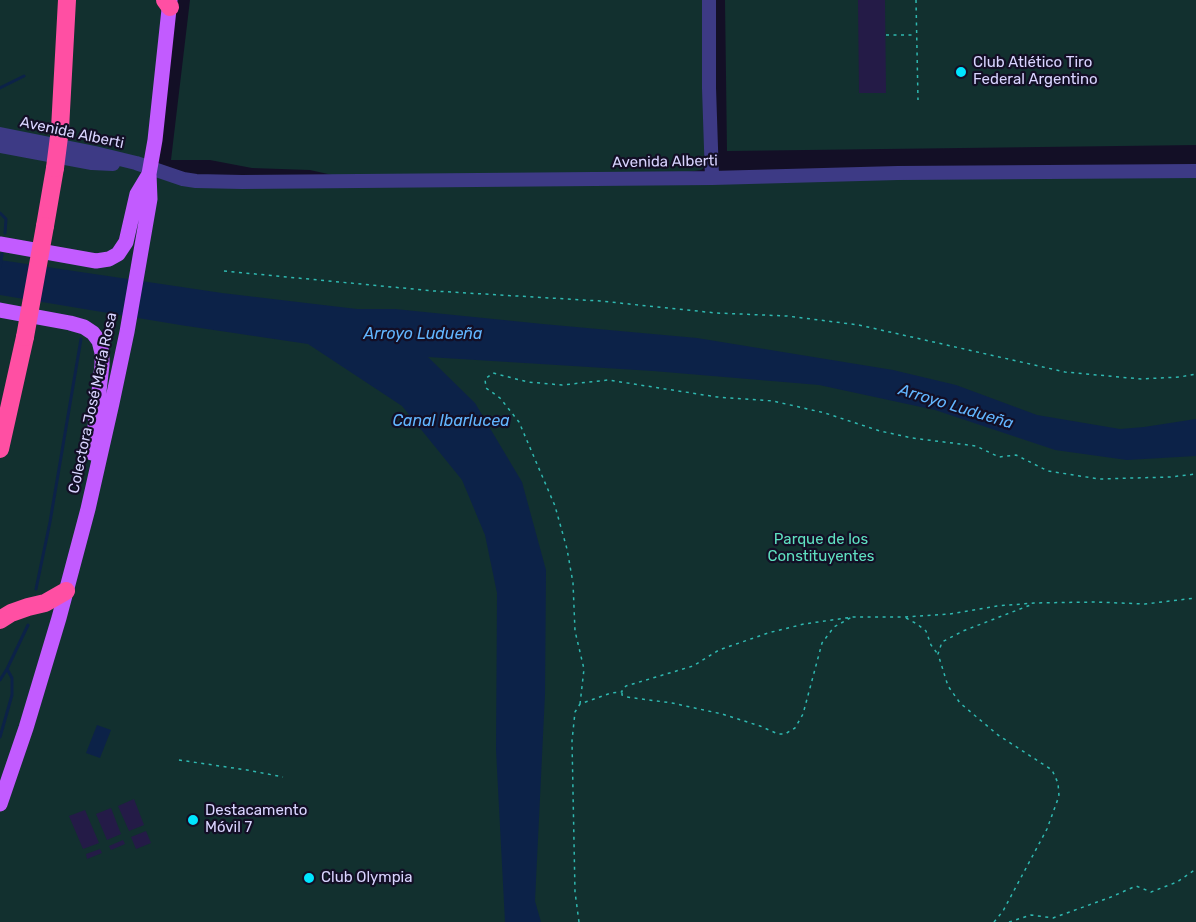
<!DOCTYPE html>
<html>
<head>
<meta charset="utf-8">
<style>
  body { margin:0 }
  canvas { display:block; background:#130f26 }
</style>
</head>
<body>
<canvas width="1196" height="922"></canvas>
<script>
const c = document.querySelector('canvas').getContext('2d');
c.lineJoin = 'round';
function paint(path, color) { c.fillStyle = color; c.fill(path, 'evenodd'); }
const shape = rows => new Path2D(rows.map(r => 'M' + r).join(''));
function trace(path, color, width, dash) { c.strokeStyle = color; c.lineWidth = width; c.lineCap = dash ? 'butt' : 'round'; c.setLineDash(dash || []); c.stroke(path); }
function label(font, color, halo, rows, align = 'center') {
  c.font = font + ' Rubik,sans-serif'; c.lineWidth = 4.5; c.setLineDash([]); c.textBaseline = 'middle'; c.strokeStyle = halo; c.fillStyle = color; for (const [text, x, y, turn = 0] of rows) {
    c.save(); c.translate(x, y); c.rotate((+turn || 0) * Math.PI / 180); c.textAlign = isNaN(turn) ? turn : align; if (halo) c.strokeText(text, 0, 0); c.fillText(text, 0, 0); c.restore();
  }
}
paint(shape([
  [0,0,170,0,151,168,183,179,1196,171,1196,922,0,922],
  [190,0,705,0,705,167,701,170,675,174,337,176,310,170,252,168,210,160,171,160],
  [725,0,1196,0,1196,145,727,151]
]), '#12302f');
paint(shape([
  [0,260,222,293,357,309,395,309,543,324,697,338,893,370,956,385,1037,415,1120,429,1144,427,1196,419,1196,456,1127,460,1055,450,935,410,819,385,653,371,428,357,475,403,522,482,546,570,545,694,535,901,541,922,505,922,496,750,497,593,485,535,462,480,402,406,308,344,180,325,0,295],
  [97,725,111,730,100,758,86,753]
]), '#0c2248');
trace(shape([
  [0,88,24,76],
  [0,213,6,219,5,233],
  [0,267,2,254],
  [36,589,50,522,81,339],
  [0,680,7,669,28,625],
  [0,737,12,695,12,678,7,669]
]), '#0c2248', 3);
paint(shape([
  [858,0,885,0,886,93,859,93],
  [134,799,144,825,129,831,118,806],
  [111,808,121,834,107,840,96,814],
  [85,810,99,843,83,849,69,816],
  [146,831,151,843,136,849,131,837],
  [123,840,125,844,111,850,109,846],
  [100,849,102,853,87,859,86,854]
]), '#241b47');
trace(shape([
  [916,0,918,100],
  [886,35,916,35],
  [224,271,434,291,600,301,716,313,787,316,859,325,1065,372,1141,379,1180,377,1196,374],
  [906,618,917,624,926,631,931,645,937,653],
  [622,693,622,695,627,697,672,703,722,714,760,726,778,734,785,734,795,728,803,714,822,643,834,627,852,617],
  [580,704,584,669,575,631,573,583,567,549,555,506,519,422,500,398,486,388,485,379,493,373,528,382,562,385,608,380,717,397,773,401,825,413,880,431,912,438,976,446,999,457,1016,455,1048,471,1099,479,1170,477,1196,474],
  [179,760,247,770,283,777],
  [579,922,575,892,572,741,575,712,580,704,611,693,622,692,622,690,626,686,693,666,719,650,768,633,804,624,853,617,904,617,950,614,997,606,1034,603,1095,602,1145,604,1196,598],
  [994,922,1003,911,1047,829,1059,796,1058,783,1052,770,998,735,960,703,948,686,938,654,942,642,963,631,1033,604],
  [1009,922,1031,915,1053,918,1111,897,1136,886,1151,892,1177,882,1196,869]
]), '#2fb8b0', 1.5, [3, 4.5]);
trace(shape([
  [709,0,709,88,712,178],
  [0,134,95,153,136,163,183,179,196,181,242,182,712,178,898,173,1196,171],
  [0,146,92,163,113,164]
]), '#3d3a85', 14);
trace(shape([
  [0,244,96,261,109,259,118,254,126,242,137,194,149,174],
  [0,310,70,323,84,327,93,333,99,341,102,353,102,365,92,453],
  [0,804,26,728,59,618,88,509,112,403,127,332,150,199,149,174,155,140,170,0]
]), '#c25bff', 15);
trace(shape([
  [165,0,170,7],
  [60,129,67,0],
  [45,226,55,168],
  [0,449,25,337],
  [0,620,11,613,28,607,45,603,66,591]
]), '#ff4fa3', 18);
trace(shape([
  [55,168,60,129],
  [25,337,45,226]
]), '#ff4fa3', 18);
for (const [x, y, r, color] of [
  [961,72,6,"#00e5ff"],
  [193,820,6,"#00e5ff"],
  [309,878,6,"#00e5ff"]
]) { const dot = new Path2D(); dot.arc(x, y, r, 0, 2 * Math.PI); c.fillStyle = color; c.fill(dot); trace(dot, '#130f26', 2); }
label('15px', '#d9d4ff', '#130f26', [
  ["Club Atlético Tiro",973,63],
  ["Federal Argentino",973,80],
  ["Destacamento",205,811],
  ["Móvil 7",205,828],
  ["Club Olympia",321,878]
], 'left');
label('15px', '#d9d4ff', '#130f26', [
  ["Avenida Alberti",72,133,12],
  ["Avenida Alberti",665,162,-1],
  ["Colectora José María Rosa",93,403,-78]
]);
label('15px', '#5fe0c0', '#130f26', [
  ["Parque de los",821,540],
  ["Constituyentes",821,557]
]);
label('italic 16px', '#62b6ff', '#130f26', [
  ["Arroyo Ludueña",423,334],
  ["Arroyo Ludueña",956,407,17],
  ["Canal Ibarlucea",451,421]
]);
</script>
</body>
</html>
